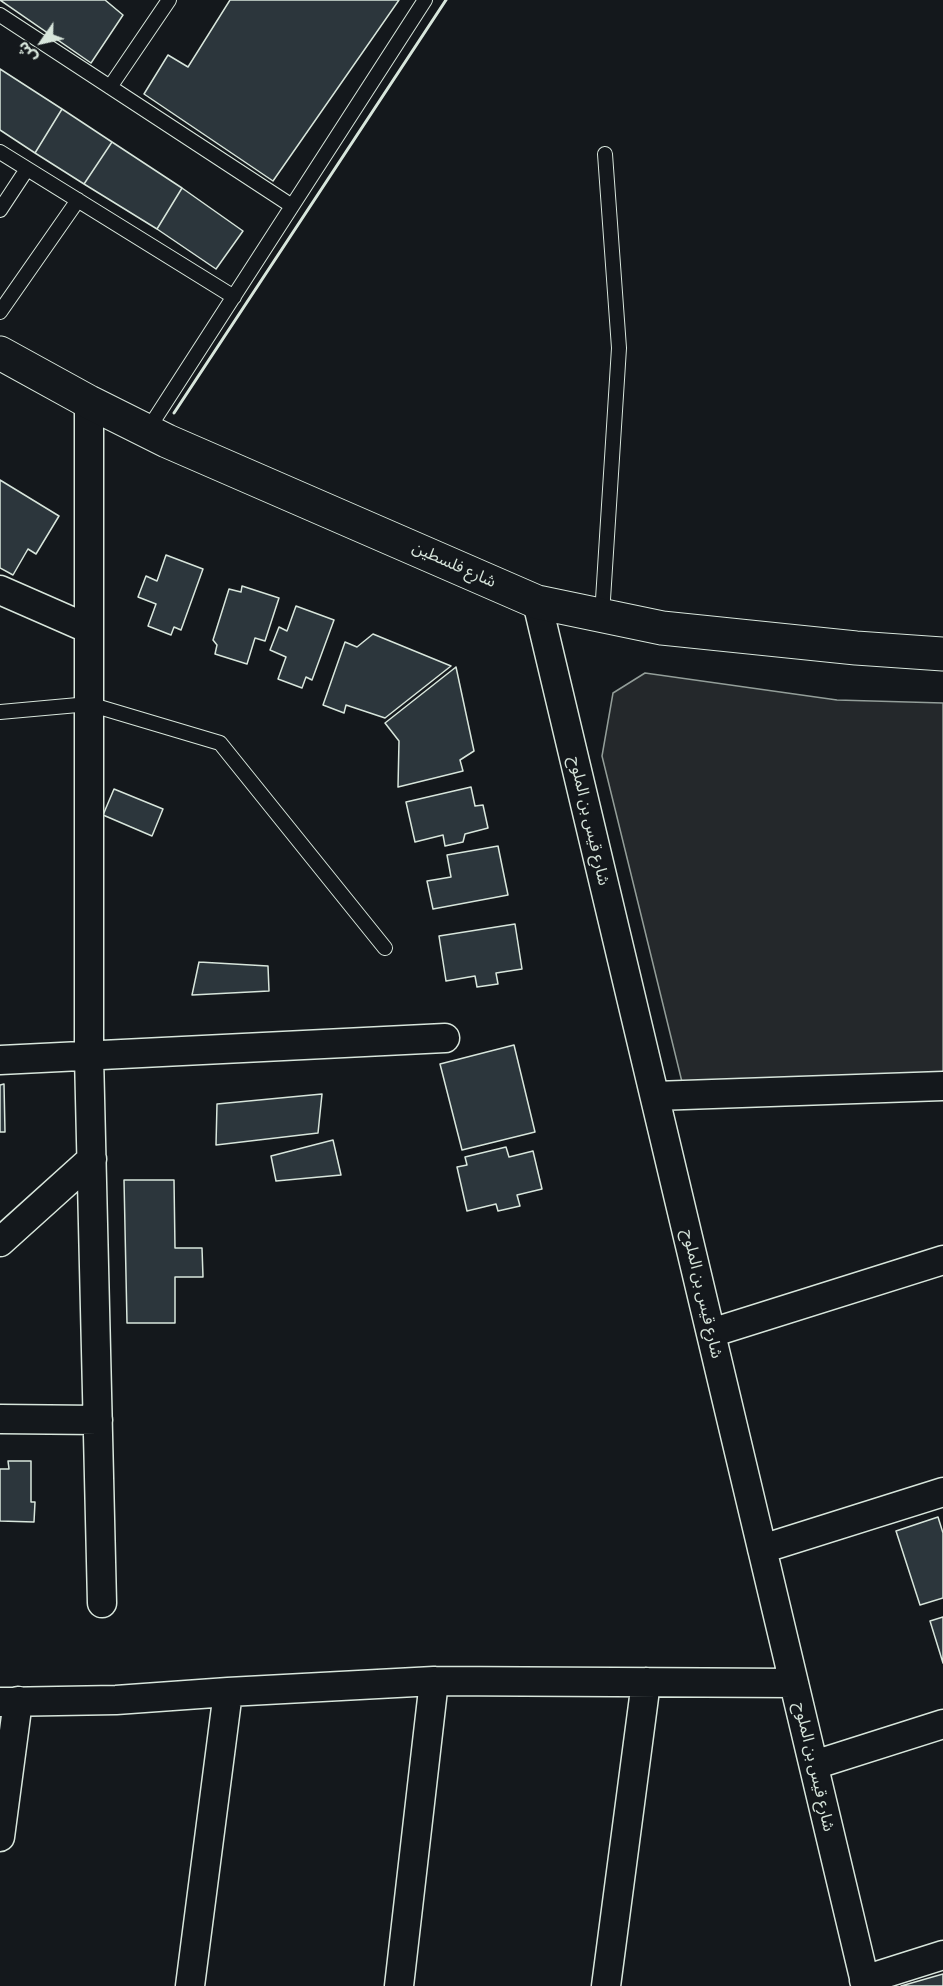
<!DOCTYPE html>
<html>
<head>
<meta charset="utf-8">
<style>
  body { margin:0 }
  #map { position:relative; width:943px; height:1986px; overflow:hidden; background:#14181c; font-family:Karla,"Noto Sans Arabic",sans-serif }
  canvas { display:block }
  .north { position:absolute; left:12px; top:12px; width:60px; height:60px; -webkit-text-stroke:4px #14181c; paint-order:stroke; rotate:236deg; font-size:16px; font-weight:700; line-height:24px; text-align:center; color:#d8e6dc }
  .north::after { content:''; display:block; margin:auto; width:21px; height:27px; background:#d8e6dc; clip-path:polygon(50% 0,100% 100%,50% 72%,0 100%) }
</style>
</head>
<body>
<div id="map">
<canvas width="943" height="1986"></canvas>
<div class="north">ش</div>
</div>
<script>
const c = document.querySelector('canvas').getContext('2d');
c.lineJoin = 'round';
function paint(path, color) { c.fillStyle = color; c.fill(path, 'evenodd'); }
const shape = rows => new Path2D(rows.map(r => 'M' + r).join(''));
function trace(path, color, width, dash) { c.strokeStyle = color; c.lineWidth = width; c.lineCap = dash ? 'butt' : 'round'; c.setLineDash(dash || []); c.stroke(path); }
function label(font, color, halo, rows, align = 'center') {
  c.font = font + ' Karla,"Noto Sans Arabic",sans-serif'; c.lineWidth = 4.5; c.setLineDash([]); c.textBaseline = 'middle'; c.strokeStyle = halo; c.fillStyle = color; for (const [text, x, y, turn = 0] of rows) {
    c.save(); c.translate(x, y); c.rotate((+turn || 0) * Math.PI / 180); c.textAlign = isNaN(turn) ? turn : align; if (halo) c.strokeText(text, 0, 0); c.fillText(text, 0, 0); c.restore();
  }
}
const parking = shape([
  [645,673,837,700,943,703,943,1080,683,1086,602,756,613,693,645,673]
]);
paint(parking, '#24282b');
trace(parking, '#939e99', 1.5);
const building = shape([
  [0,0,105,0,123,15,91,63,0,0],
  [230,0,399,0,273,181,144,94,168,55,188,67,230,0],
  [0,69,62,109,35,153,0,130,0,69],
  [62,109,112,142,84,184,35,153,62,109],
  [112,142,182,188,157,229,84,184,112,142],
  [182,188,243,231,216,269,157,229,182,188],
  [0,480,59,516,36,554,28,549,13,575,0,568,0,480],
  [166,555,203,569,181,630,174,627,171,635,148,626,156,604,138,597,146,576,157,581,166,555],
  [242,586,279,598,265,641,255,638,247,664,215,654,217,645,213,640,229,589,241,592,242,586],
  [296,606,334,620,312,680,306,677,302,688,278,679,286,657,270,650,279,627,287,631,296,606],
  [373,634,451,666,385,718,346,705,344,713,323,705,345,642,357,647,373,634],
  [456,667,474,751,460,760,463,771,398,787,399,741,385,723,456,667],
  [471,787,475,806,483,805,488,828,465,834,463,842,445,846,443,835,415,842,406,802,471,787],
  [114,789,163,809,152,836,103,815,114,789],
  [498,846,508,895,433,909,427,881,451,877,447,855,498,846],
  [515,924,522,969,496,973,498,984,477,987,475,976,446,981,439,936,515,924],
  [199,962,268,966,269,991,192,995,199,962],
  [514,1045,535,1132,462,1150,440,1064,514,1045],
  [4,1084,5,1132,0,1132,0,1085,4,1084],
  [322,1094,318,1133,216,1145,217,1104,322,1094],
  [333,1140,341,1175,276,1181,271,1156,333,1140],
  [506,1147,509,1157,533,1151,542,1189,517,1195,520,1206,498,1211,496,1204,467,1211,457,1167,467,1165,465,1157,506,1147],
  [124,1180,174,1180,175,1248,202,1248,203,1277,175,1277,175,1323,127,1323,124,1180],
  [8,1461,31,1461,31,1502,35,1502,34,1522,0,1521,0,1469,9,1469,8,1461],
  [938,1517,943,1533,943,1598,920,1605,896,1531,938,1517],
  [943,1617,943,1663,930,1621,943,1617],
  [943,1974,943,1986,901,1986,943,1974]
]);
paint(building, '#2c363c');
trace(building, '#d8e6dc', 1.5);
const lane = shape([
  [0,15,292,206],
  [110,87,169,0],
  [0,152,234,297],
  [0,210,27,169],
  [0,312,78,200],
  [147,431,425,0],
  [602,615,619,348,605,154],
  [0,712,89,704,220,743,385,948]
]);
const street = shape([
  [89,402,89,1056,102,1603],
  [0,590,89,629],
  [537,602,866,1986],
  [0,1060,445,1038],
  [655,1096,943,1086],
  [0,1242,92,1159],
  [711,1333,943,1260],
  [0,1419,98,1420],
  [762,1549,943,1492],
  [0,1702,116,1700,228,1692,434,1681,794,1683],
  [814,1765,943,1724],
  [0,1837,18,1701],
  [864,1980,943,1955],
  [190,1986,228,1692],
  [399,1986,434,1681],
  [606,1986,646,1682]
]);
const secondary = shape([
  [0,353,89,402,167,441,537,602,662,628,856,648,943,654]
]);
trace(lane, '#d8e6dc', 16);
trace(street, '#d8e6dc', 31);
trace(secondary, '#d8e6dc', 35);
trace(lane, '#14181c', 14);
trace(street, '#14181c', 28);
trace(secondary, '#14181c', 33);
trace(shape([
  [174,413,446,0]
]), '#d8e6dc', 3);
label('16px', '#d8e6dc', '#14181c', [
  ["شارع فلسطين",454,565,24],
  ["شارع قيس بن الملوح",589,821,77],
  ["شارع قيس بن الملوح",702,1294,77],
  ["شارع قيس بن الملوح",814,1767,77]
]);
</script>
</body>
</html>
